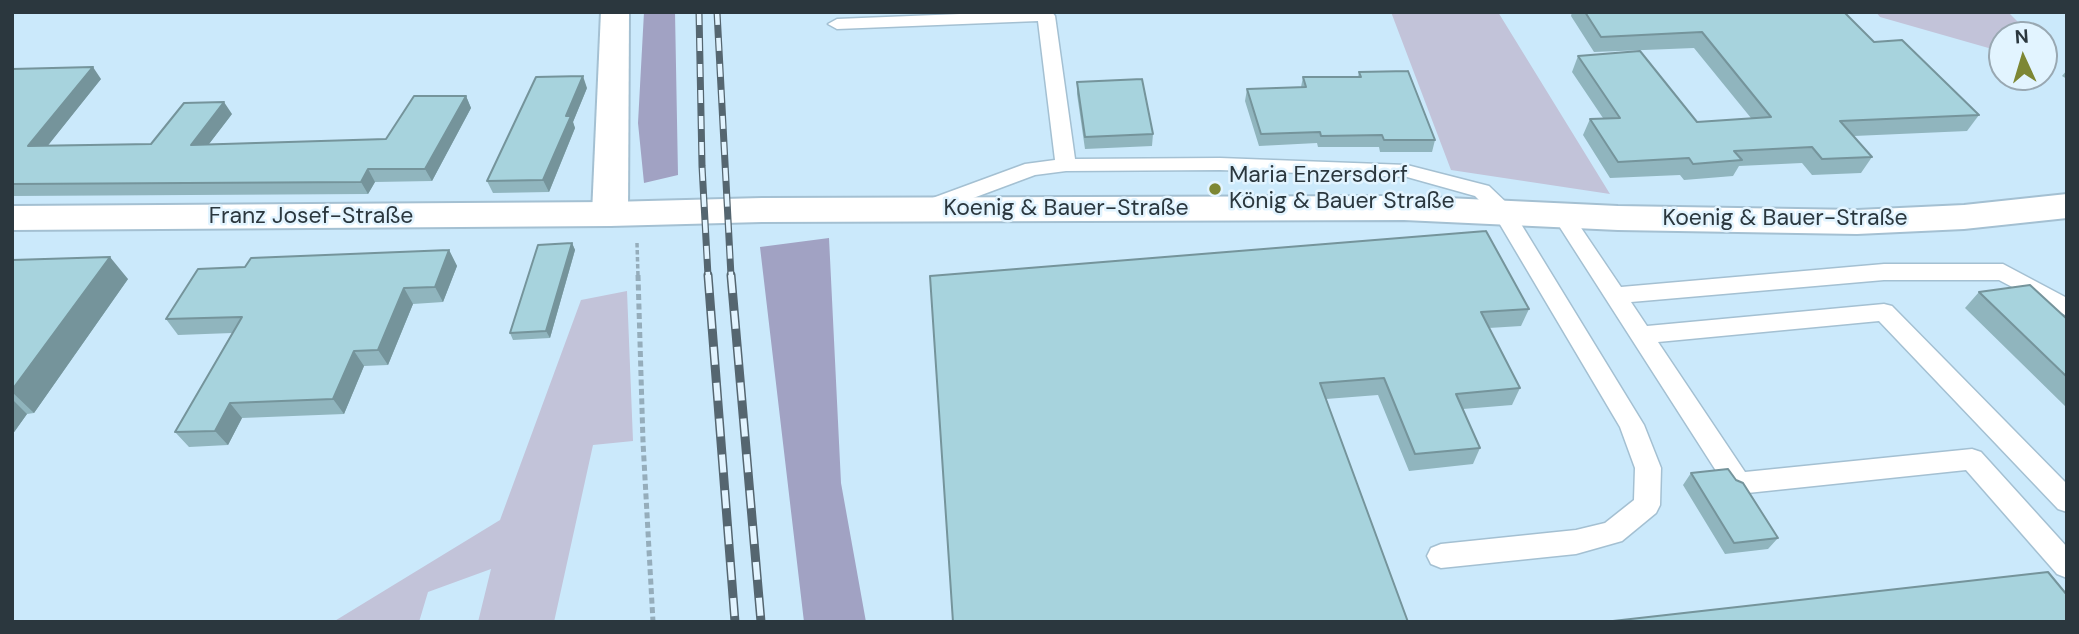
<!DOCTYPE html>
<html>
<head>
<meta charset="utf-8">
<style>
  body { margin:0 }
  #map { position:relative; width:2079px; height:634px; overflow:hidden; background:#cbe9fb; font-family:"DM Sans",sans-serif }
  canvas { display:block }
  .frame { position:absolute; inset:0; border:14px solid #2b373e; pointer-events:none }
  .north { position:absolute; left:1988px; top:21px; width:70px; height:70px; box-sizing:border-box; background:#e2f4ff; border:2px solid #99a8b2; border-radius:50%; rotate:356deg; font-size:19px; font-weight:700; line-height:28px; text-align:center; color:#2b373e }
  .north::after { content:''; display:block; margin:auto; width:24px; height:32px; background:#7d8734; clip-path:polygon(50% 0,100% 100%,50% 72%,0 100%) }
</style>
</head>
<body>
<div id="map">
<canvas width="2079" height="634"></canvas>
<div class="frame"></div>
<div class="north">N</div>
</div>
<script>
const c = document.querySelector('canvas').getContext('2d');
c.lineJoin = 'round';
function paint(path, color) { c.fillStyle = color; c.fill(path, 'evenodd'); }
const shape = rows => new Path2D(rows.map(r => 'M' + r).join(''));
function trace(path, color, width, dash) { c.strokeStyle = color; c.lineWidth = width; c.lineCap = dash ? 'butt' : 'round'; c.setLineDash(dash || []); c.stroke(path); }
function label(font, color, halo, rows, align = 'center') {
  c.font = font + ' "DM Sans",sans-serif'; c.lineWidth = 5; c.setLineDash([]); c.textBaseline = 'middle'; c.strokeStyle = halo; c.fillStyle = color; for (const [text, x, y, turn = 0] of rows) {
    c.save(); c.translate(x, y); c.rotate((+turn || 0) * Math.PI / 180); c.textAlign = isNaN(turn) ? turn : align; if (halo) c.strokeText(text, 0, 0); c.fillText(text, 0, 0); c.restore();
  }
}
paint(shape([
  [1391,12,1498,12,1610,194,1451,170],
  [1876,12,2008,12,2031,35,2002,35,2002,51,1999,51,1880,17],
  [627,291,633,441,593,445,554,622,478,622,491,569,428,592,419,622,333,622,500,520,581,300]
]), '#c2c3d9');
paint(shape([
  [644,12,675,12,678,175,644,183,638,123],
  [829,238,841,483,866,622,804,622,760,247]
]), '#a1a2c3');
const service = shape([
  [1009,12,1052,12,1055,16,1075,159,1220,158,1407,165,1489,186,1510,206,1644,425,1661,468,1660,505,1656,513,1622,541,1576,554,1441,568,1431,564,1427,556,1431,548,1441,544,1576,530,1605,523,1634,500,1635,468,1620,427,1495,216,1475,196,1407,177,1220,170,1066,171,1035,175,933,213,919,213,916,208,919,203,1025,164,1055,160,1038,21,837,29,828,24,837,19,1009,12],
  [1562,208,1569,210,1621,287,1884,264,2003,264,2067,298,2067,316,1999,280,1884,280,1631,302,1647,326,1884,304,1892,306,2067,484,2067,512,2058,509,1879,321,1658,342,1745,472,1972,449,1981,452,2067,547,2067,578,2057,574,1966,470,1738,494,1729,491,1552,215,1555,210,1562,208]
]);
const minor = shape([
  [601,12,629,12,628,214,622,222,610,226,598,222,592,214,601,12]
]);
const tertiary = shape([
  [2067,194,2067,218,1964,229,1857,234,1618,230,1404,220,762,222,610,226,12,230,12,206,610,202,762,198,1404,196,1618,206,1857,210,1964,205,2067,194]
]);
trace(service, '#a4c0d2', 3);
trace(minor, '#a4c0d2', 4);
trace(tertiary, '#a4c0d2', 4);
trace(shape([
  [637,243,638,276]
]), '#95adbb', 3.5, [4.5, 2.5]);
trace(shape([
  [638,275,643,442,653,622]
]), '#95adbb', 5, [6, 3.5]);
paint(service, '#fff');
paint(minor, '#fff');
paint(tertiary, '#fff');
const railFar1 = shape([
  [699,12,702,166,708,276],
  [717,12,731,276]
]);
const rail = shape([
  [708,275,735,622],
  [731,275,761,622]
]);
trace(railFar1, '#556670', 7);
trace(rail, '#556670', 9);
trace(railFar1, '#e2f4ff', 4.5, [13]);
trace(rail, '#e2f4ff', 6, [18]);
paint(shape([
  [1572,12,1844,12,1874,42,1979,115,1967,131,1854,136,1872,157,1861,173,1812,175,1802,163,1739,166,1733,176,1684,180,1680,175,1610,178,1583,135,1590,119,1603,118,1572,72,1578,56,1697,122,1751,118,1694,48,1594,52,1571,16],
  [12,69,101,79,48,145,151,144,232,114,209,144,386,139,466,96,471,108,432,181,375,182,368,194,12,196],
  [2067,70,2067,79,2062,76],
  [1359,72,1435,140,1432,152,1380,152,1379,147,1318,147,1317,143,1259,146,1245,101,1247,89,1301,87,1303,77,1358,77],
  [1077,82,1153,134,1152,146,1085,149,1077,94],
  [587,88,573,122,575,128,549,192,493,193,487,181],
  [572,243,575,250,550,338,513,340,510,333],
  [449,250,457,266,443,302,413,304,388,365,364,366,344,414,242,418,228,445,189,447,175,432,232,333,178,335,166,319,245,267],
  [12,260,128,279,34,413,27,414,12,435],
  [930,276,1529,309,1521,326,1489,328,1520,388,1512,405,1463,409,1480,448,1473,464,1409,471,1378,395,1326,399],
  [1979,292,2067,319,2067,408,1965,308],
  [1691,473,1736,480,1778,538,1768,549,1725,554,1683,485]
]), '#90b5be');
paint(shape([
  [93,67,101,79,38,158,28,146],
  [583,76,587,88,573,122,575,128,549,192,543,180,566,116],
  [466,96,471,108,432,181,425,169],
  [224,102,232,114,199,157,191,145],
  [368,169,375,182,368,194,361,182],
  [572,243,575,250,550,338,546,331],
  [449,250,457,266,443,302,435,287],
  [110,257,128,279,34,413,12,392,12,390],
  [404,288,413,304,388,365,378,350],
  [354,351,364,366,344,414,333,399],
  [12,399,27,414,12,435],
  [230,403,242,418,228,445,215,431]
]), '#75949b');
const building = shape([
  [1585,12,1844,12,1874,42,1902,40,1979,115,1840,121,1872,157,1822,159,1812,147,1734,151,1742,160,1693,164,1689,158,1618,162,1590,119,1620,118,1578,56,1640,51,1697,122,1771,117,1702,32,1601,37,1585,12],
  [93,67,28,146,151,144,184,103,224,102,191,145,386,139,414,96,466,96,425,169,368,169,361,182,12,184,12,69,93,67],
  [1408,71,1435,140,1384,140,1382,135,1321,136,1320,132,1261,134,1247,89,1306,87,1303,77,1361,77,1359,72,1408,71],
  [583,76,566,116,571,116,543,180,487,181,536,77,583,76],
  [1142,79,1153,134,1085,137,1077,82,1142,79],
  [1486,231,1529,309,1481,312,1520,388,1456,394,1480,448,1415,454,1384,378,1320,383,1408,622,953,622,930,276,1486,231],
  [572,243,546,331,510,333,538,245,572,243],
  [449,250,435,287,404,288,378,350,354,351,333,399,230,403,215,431,175,432,242,317,166,319,198,269,245,267,251,258,449,250],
  [110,257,12,390,12,260,110,257],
  [2030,285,2067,319,2067,377,1979,292,2030,285],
  [1728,469,1736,480,1743,483,1778,538,1734,543,1691,473,1728,469],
  [2048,572,2067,595,2067,622,1604,622,2048,572]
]);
paint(building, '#a7d3dd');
trace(building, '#75949b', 2);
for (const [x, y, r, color] of [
  [1215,189,7,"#7d8734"]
]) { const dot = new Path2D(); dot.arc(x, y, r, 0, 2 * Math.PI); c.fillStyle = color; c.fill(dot); trace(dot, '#e2f4ff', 2.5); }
label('23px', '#2b373e', '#e2f4ff', [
  ["Maria Enzersdorf",1229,176],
  ["König & Bauer Straße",1229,202]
], 'left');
label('23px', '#2b373e', '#e2f4ff', [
  ["Koenig & Bauer-Straße",1066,209],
  ["Franz Josef-Straße",311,217],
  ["Koenig & Bauer-Straße",1785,219]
]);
</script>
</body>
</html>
